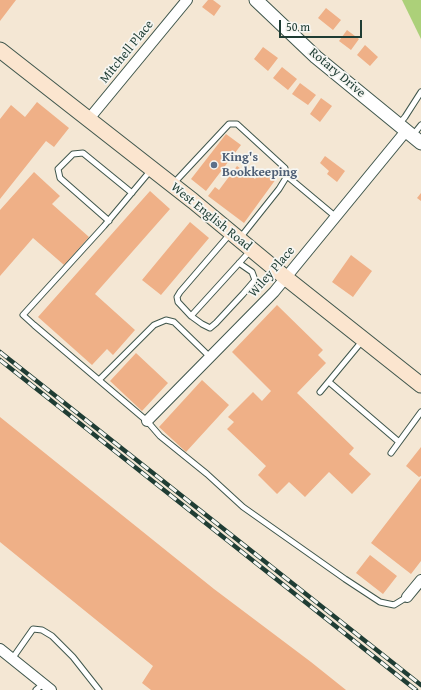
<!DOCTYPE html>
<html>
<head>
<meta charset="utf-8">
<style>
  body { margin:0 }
  #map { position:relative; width:421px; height:690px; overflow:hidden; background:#f4e7d4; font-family:"Gentium Book Plus",serif }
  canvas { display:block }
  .scale { position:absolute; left:279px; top:20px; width:83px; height:18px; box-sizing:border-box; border:2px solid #1f3d34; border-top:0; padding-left:5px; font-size:12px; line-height:14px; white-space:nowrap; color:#1f3d34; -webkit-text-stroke:3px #f6f6f2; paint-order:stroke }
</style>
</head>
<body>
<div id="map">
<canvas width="421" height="690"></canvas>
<div class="scale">50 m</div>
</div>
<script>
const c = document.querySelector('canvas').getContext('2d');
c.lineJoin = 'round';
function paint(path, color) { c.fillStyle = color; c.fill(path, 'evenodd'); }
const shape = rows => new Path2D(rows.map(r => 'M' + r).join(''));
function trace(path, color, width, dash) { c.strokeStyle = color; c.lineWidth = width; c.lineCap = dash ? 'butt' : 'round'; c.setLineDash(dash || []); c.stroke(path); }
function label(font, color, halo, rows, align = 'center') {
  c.font = font + ' "Gentium Book Plus",serif'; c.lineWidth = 3.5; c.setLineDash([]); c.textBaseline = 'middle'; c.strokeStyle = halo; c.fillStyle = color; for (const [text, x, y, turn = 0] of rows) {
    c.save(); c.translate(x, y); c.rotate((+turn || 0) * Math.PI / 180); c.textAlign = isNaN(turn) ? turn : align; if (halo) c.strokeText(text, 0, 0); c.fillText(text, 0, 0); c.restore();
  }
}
paint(shape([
  [402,0,421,0,421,39]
]), '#acd079');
paint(shape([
  [0,0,16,0,0,21],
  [208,0,213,0,221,6,214,16,202,7],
  [326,8,341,20,333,30,318,18],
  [347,30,359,39,351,50,339,41],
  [365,45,378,57,370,66,357,55],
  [263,47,278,58,268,71,254,59],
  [282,67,297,79,288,90,273,78],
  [300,83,316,95,308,105,292,94],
  [321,98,332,106,320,122,310,114],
  [37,102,69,128,54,147,46,141,0,199,0,119,11,105,25,117],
  [226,134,241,145,206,191,191,179],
  [325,156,345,171,337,182,327,174,329,171,320,163],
  [237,166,255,179,262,169,276,179,244,223,208,196,215,187,219,190],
  [34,172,60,196,52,204,89,237,64,265,33,238,0,276,0,210],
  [150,191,170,209,95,294,135,330,113,355,107,349,92,365,38,317],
  [421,193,421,201,417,198],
  [190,222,209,238,161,295,142,280],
  [351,255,372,271,353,297,332,282],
  [277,305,323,350,318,355,326,363,297,393,354,448,349,454,371,474,352,494,329,472,305,497,289,482,277,494,258,475,266,466,227,429,234,422,228,417,253,392,262,401,271,391,232,352],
  [136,353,168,383,142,411,110,381],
  [202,380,229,405,186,452,159,427],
  [0,417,214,589,311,662,346,690,151,690,142,683,153,666,0,542],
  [421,447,421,476,419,477,406,466],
  [421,478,421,561,411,574,371,543],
  [370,555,397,576,383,594,356,573]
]), '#efb087');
const service = shape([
  [399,124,405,117,421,92],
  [413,135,421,125],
  [151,170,104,226,23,315,34,325,147,421,160,436,207,474,243,507,345,579,380,602,394,605,407,597],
  [287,176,336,217],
  [173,184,229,124,237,124,285,168,287,176,279,189,240,238],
  [109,221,60,178,58,169,73,154,83,153,132,193],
  [230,234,180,292,177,297,178,302,191,316,251,250],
  [191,316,202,324,210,328,216,323,243,294,255,280,252,272,239,263],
  [99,380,154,325,166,320,174,322,210,357],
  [329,382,399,442],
  [320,392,363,340],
  [391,453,421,412],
  [12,659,33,629,42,630,52,636,73,657,99,690],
  [36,690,43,684]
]);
const minor = shape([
  [88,120,187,0],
  [147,421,274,292,406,131],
  [407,597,421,580],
  [0,649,51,690]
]);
const tertiary = shape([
  [256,0,316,57,421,143]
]);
const secondary = shape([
  [0,50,193,201,286,278,421,385]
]);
trace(service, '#3f564c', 7);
trace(minor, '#3f564c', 12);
trace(tertiary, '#3f564c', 15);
trace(secondary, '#3f564c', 17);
trace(service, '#fff', 5);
trace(minor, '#fff', 10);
trace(tertiary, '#fff', 13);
trace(secondary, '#fbe5cf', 15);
const rail = shape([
  [0,352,421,685],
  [0,360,416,690]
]);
trace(rail, '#1f3d34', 4.5);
trace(rail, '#f6f6f2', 3, [9]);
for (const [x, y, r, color] of [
  [214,165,4,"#5c6f8a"]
]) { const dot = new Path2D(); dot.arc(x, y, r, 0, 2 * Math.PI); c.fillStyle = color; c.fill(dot); trace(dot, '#f6f6f2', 1.5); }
label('13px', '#1f3d34', '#f6f6f2', [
  ["Mitchell Place",127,52,-51],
  ["Rotary Drive",337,73,40],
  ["West English Road",211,217,39],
  ["Wiley Place",272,272,-49]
]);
label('bold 13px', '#4e5e75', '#f6f6f2', [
  ["King's",222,158],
  ["Bookkeeping",222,173]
], 'left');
</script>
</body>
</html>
